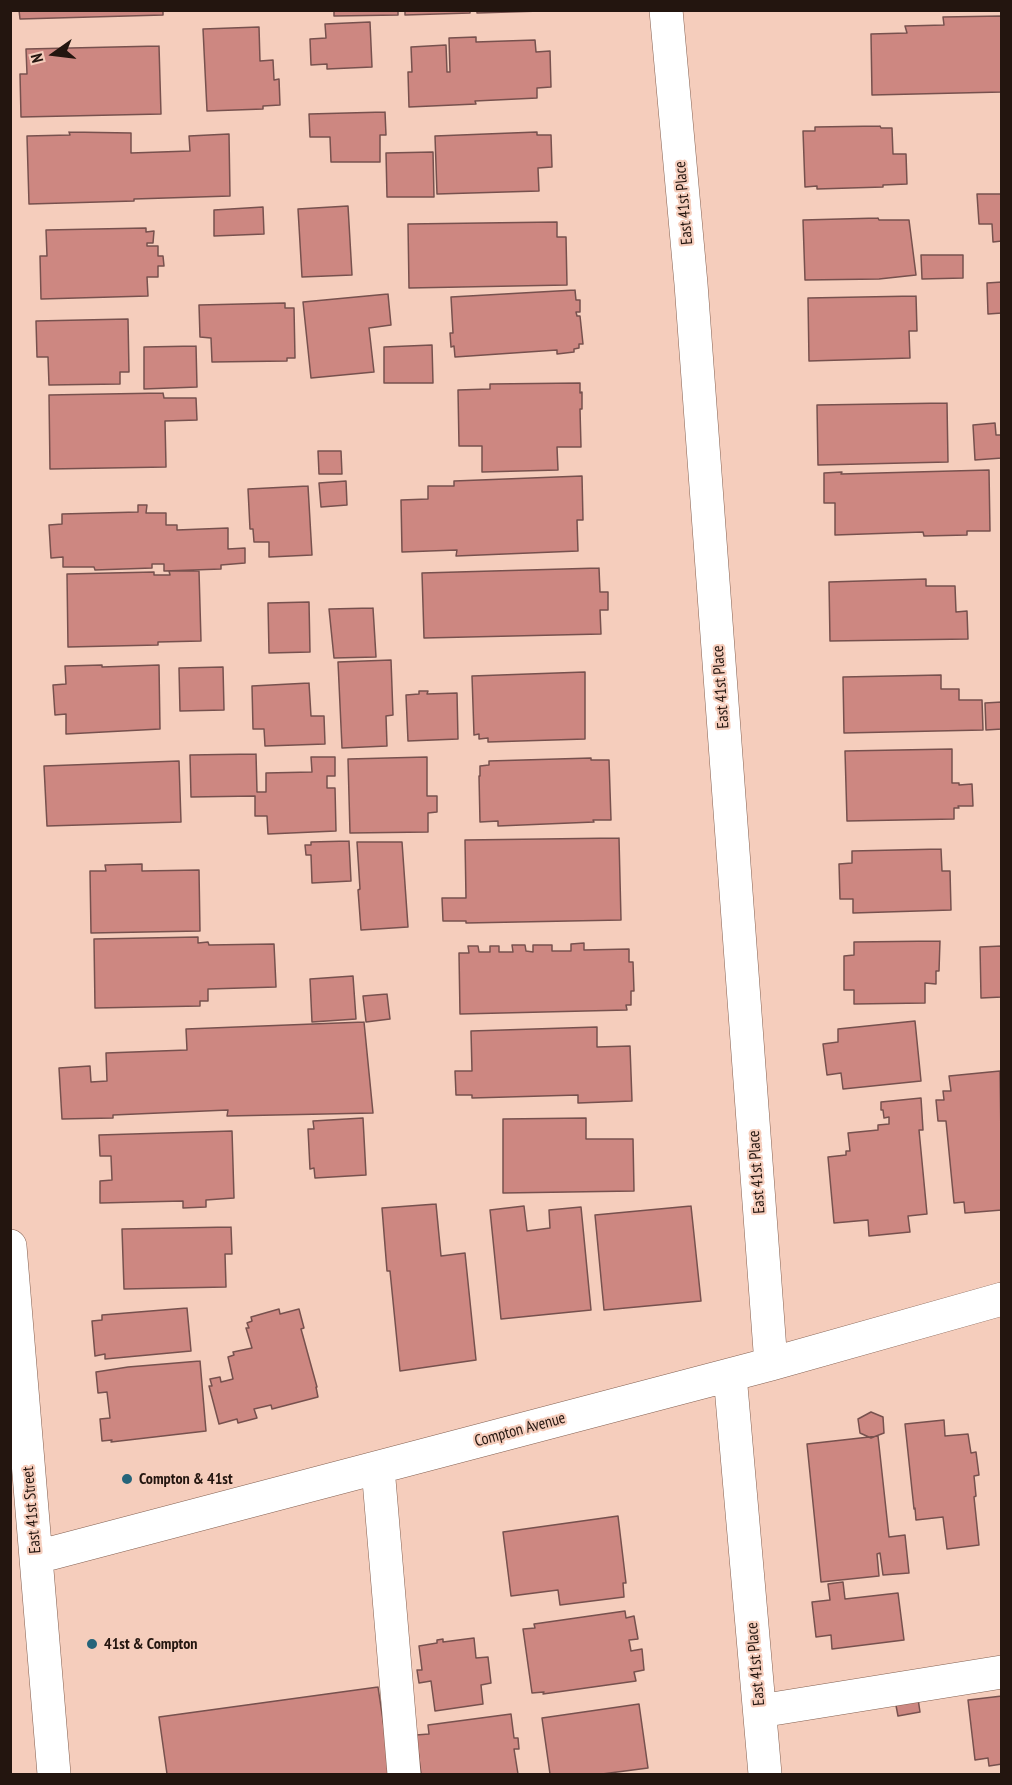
<!DOCTYPE html>
<html>
<head>
<meta charset="utf-8">
<style>
  body { margin:0 }
  #map { position:relative; width:1012px; height:1785px; overflow:hidden; background:#f5cdbc; font-family:"PT Sans Narrow",sans-serif }
  canvas { display:block }
  .frame { position:absolute; inset:0; border:12px solid #23150f; pointer-events:none }
  .north { position:absolute; left:24px; top:24px; width:60px; height:60px; -webkit-text-stroke:4px #f5cdbc; paint-order:stroke; rotate:256deg; font-size:16px; font-weight:700; line-height:24px; text-align:center; color:#23150f }
  .north::after { content:''; display:block; margin:auto; width:21px; height:27px; background:#23150f; clip-path:polygon(50% 0,100% 100%,50% 72%,0 100%) }
</style>
</head>
<body>
<div id="map">
<canvas width="1012" height="1785"></canvas>
<div class="frame"></div>
<div class="north">N</div>
</div>
<script>
const c = document.querySelector('canvas').getContext('2d');
c.lineJoin = 'round';
function paint(path, color) { c.fillStyle = color; c.fill(path, 'evenodd'); }
const shape = rows => new Path2D(rows.map(r => 'M' + r).join(''));
function trace(path, color, width, dash) { c.strokeStyle = color; c.lineWidth = width; c.lineCap = dash ? 'butt' : 'round'; c.setLineDash(dash || []); c.stroke(path); }
function label(font, color, halo, rows, align = 'center') {
  c.font = font + ' "PT Sans Narrow",sans-serif'; c.lineWidth = 4.5; c.setLineDash([]); c.textBaseline = 'middle'; c.strokeStyle = halo; c.fillStyle = color; for (const [text, x, y, turn = 0] of rows) {
    c.save(); c.translate(x, y); c.rotate((+turn || 0) * Math.PI / 180); c.textAlign = isNaN(turn) ? turn : align; if (halo) c.strokeText(text, 0, 0); c.fillText(text, 0, 0); c.restore();
  }
}
const building = shape([
  [19,10,163,10,163,15,20,19,19,10],
  [334,10,398,10,398,15,334,16,334,10],
  [405,10,470,10,470,13,405,15,405,10],
  [477,10,541,10,541,11,477,13,477,10],
  [1002,16,1002,92,872,95,871,34,907,33,905,26,944,25,943,17,1002,16],
  [370,22,372,67,327,69,327,64,311,65,310,39,326,38,325,24,370,22],
  [259,27,260,61,273,60,274,80,279,79,280,105,263,106,263,109,207,111,203,29,259,27],
  [476,37,476,42,535,40,536,52,550,51,551,87,537,88,537,98,475,101,476,104,409,107,408,72,412,72,411,47,446,45,447,72,450,72,449,38,476,37],
  [159,46,161,114,21,117,20,74,27,74,26,49,159,46],
  [385,112,386,135,380,135,380,162,331,162,330,137,310,137,309,114,385,112],
  [880,126,881,128,892,128,893,154,906,154,907,184,883,185,883,187,817,189,817,186,805,187,803,131,815,131,815,127,880,126],
  [69,132,131,133,131,153,190,151,189,136,229,134,230,196,134,199,134,201,29,204,27,136,70,135,69,132],
  [537,132,537,135,551,135,552,167,538,168,539,191,437,194,435,136,537,132],
  [433,152,434,197,387,197,386,153,433,152],
  [977,194,1002,194,1002,241,993,242,992,224,979,224,977,194],
  [348,206,352,275,302,277,298,209,348,206],
  [263,207,264,234,214,236,214,210,263,207],
  [878,218,879,220,909,220,916,275,879,279,805,280,803,220,878,218],
  [557,222,557,237,566,237,567,285,409,288,408,224,557,222],
  [146,228,146,232,154,231,153,243,147,243,147,246,158,246,158,256,163,256,164,266,158,266,158,277,147,277,148,296,41,299,40,256,47,256,46,230,146,228],
  [921,255,963,255,963,278,922,279,921,255],
  [1002,282,1002,313,988,314,987,283,1002,282],
  [575,290,576,300,580,300,580,312,576,312,577,316,580,316,583,344,579,344,579,348,574,349,574,352,557,354,557,350,455,357,454,346,451,347,450,333,453,333,451,297,575,290],
  [388,294,391,325,369,328,374,372,311,378,303,302,388,294],
  [916,296,917,331,909,331,910,358,809,361,808,298,916,296],
  [285,303,285,308,294,308,295,358,287,358,287,361,212,362,211,338,200,337,199,305,285,303],
  [128,319,129,372,120,372,120,384,49,385,48,357,37,357,36,321,128,319],
  [432,345,433,383,384,383,384,347,432,345],
  [196,346,197,387,144,389,144,347,196,346],
  [580,383,580,393,582,392,582,409,580,409,581,447,557,447,558,470,482,472,482,446,459,446,458,390,490,389,490,384,580,383],
  [163,393,164,398,196,398,197,420,165,421,166,467,50,469,49,395,163,393],
  [947,403,948,462,818,465,817,405,947,403],
  [995,423,996,435,1002,435,1002,458,975,460,973,425,995,423],
  [318,451,341,451,342,474,319,474,318,451],
  [989,470,990,531,967,531,967,535,924,536,923,532,835,535,835,503,824,503,824,473,842,472,841,474,989,470],
  [582,476,583,520,577,520,578,551,456,556,457,550,402,552,401,500,428,499,428,486,454,486,454,481,582,476],
  [346,481,347,505,321,507,319,483,346,481],
  [308,486,312,555,269,557,269,542,254,542,253,529,250,529,248,489,308,486],
  [138,505,147,505,146,513,166,513,166,525,177,525,177,530,228,528,228,549,245,548,245,563,221,565,221,569,164,571,164,564,152,564,152,568,95,570,94,567,63,567,63,557,51,558,49,525,62,524,62,514,138,512,138,505],
  [599,568,600,592,608,592,608,610,600,610,601,634,424,638,422,573,599,568],
  [169,571,199,571,201,641,158,642,158,645,68,647,67,574,154,572,154,575,170,575,169,571],
  [926,579,926,586,955,586,956,612,967,611,968,639,830,641,829,582,926,579],
  [309,602,310,652,269,653,268,603,309,602],
  [373,608,376,657,334,658,329,609,373,608],
  [391,660,393,715,386,716,387,746,342,748,338,662,391,660],
  [102,665,102,667,159,665,160,729,66,734,66,714,55,715,53,685,66,684,65,666,102,665],
  [223,667,224,710,180,711,179,668,223,667],
  [585,672,585,739,488,742,488,738,479,739,479,734,474,735,472,676,585,672],
  [941,675,941,689,959,689,959,700,982,700,983,730,844,733,843,677,941,675],
  [309,683,311,716,324,716,325,744,265,746,264,729,253,729,252,686,309,683],
  [419,691,428,691,427,694,457,693,458,739,408,741,406,695,419,694,419,691],
  [1002,702,1002,729,986,730,985,703,1002,702],
  [952,749,952,783,959,783,959,785,972,784,973,806,958,806,959,808,954,808,954,819,847,821,845,751,952,749],
  [256,754,257,792,266,792,266,773,312,772,311,757,335,757,335,776,327,776,327,788,335,788,336,831,268,834,267,816,255,816,255,796,191,797,190,755,256,754],
  [427,757,427,796,437,796,437,812,428,813,428,832,350,833,348,759,427,757],
  [591,758,591,760,609,760,611,820,593,820,594,822,498,826,498,821,480,822,479,776,480,776,480,766,489,765,489,761,591,758],
  [179,761,181,822,47,826,44,766,179,761],
  [619,838,621,920,466,923,466,921,443,921,442,898,466,898,465,840,619,838],
  [349,841,351,881,312,883,311,855,306,855,305,845,311,845,311,842,349,841],
  [357,842,402,842,408,927,361,930,358,890,360,889,357,842],
  [941,849,942,871,950,871,951,910,853,913,853,899,840,899,839,864,852,863,852,851,941,849],
  [142,864,142,871,199,870,200,931,91,933,90,871,106,871,105,865,142,864],
  [198,937,198,943,208,942,209,945,274,944,276,987,208,989,208,1001,200,1001,200,1006,95,1008,94,939,198,937],
  [940,941,939,971,936,971,936,984,925,983,925,1003,854,1004,854,990,844,990,844,956,854,955,854,942,940,941],
  [584,943,584,950,629,949,629,962,633,962,634,991,631,991,631,1005,626,1005,627,1010,460,1014,459,953,469,953,468,946,478,946,479,952,490,952,490,946,499,946,499,952,513,952,512,945,525,945,526,951,533,952,533,945,552,945,552,951,571,951,571,944,584,943],
  [1002,946,1002,997,981,998,980,947,1002,946],
  [353,976,356,1019,312,1022,310,979,353,976],
  [387,994,390,1019,366,1022,363,996,387,994],
  [915,1021,921,1081,843,1089,841,1073,827,1075,823,1044,838,1042,838,1029,915,1021],
  [364,1022,373,1113,227,1116,228,1110,113,1115,113,1118,62,1119,59,1068,90,1066,91,1082,107,1081,106,1053,187,1050,186,1029,364,1022],
  [597,1027,597,1047,630,1046,632,1101,578,1103,578,1095,472,1098,472,1095,456,1095,455,1071,472,1071,471,1031,597,1027],
  [1000,1071,1002,1210,965,1213,964,1202,954,1203,946,1121,938,1121,936,1100,944,1100,943,1091,951,1091,949,1076,1000,1071],
  [921,1098,923,1130,919,1130,927,1214,908,1216,910,1232,869,1236,868,1220,834,1223,828,1157,846,1155,846,1151,850,1151,848,1133,878,1130,878,1125,889,1124,889,1117,884,1118,883,1110,881,1110,881,1102,921,1098],
  [363,1118,366,1175,315,1178,314,1168,310,1169,308,1129,314,1129,313,1121,363,1118],
  [586,1118,586,1139,633,1139,634,1191,503,1193,503,1119,586,1118],
  [232,1131,234,1198,206,1200,206,1207,183,1208,183,1201,100,1203,100,1181,112,1180,111,1156,100,1156,99,1135,232,1131],
  [436,1204,441,1256,465,1253,476,1360,400,1371,390,1271,387,1271,382,1208,436,1204],
  [524,1206,527,1231,550,1228,549,1210,581,1207,591,1310,501,1319,490,1210,524,1206],
  [691,1206,701,1301,604,1310,595,1215,691,1206],
  [231,1227,232,1254,225,1254,226,1287,124,1289,122,1229,231,1227],
  [187,1308,191,1351,105,1359,105,1354,95,1356,92,1321,102,1320,102,1315,187,1308],
  [279,1309,280,1314,299,1309,304,1328,301,1329,317,1387,316,1387,318,1397,272,1409,271,1405,254,1409,257,1418,238,1423,237,1419,219,1424,209,1386,212,1386,210,1379,220,1377,221,1382,233,1379,228,1357,234,1355,233,1352,252,1348,246,1328,249,1328,247,1323,252,1321,251,1317,279,1309],
  [200,1361,206,1431,111,1442,112,1440,102,1441,100,1419,110,1418,107,1392,98,1393,96,1372,128,1367,200,1361],
  [871,1412,883,1417,884,1433,871,1438,860,1433,858,1419,871,1412],
  [944,1420,945,1436,968,1434,971,1453,976,1452,979,1475,974,1476,976,1496,974,1497,979,1545,947,1549,943,1517,916,1520,915,1508,914,1509,905,1424,944,1420],
  [878,1436,889,1537,905,1535,909,1573,883,1575,880,1553,877,1554,879,1576,821,1582,807,1444,878,1436],
  [618,1516,626,1583,623,1583,624,1597,560,1605,558,1590,511,1596,503,1532,618,1516],
  [843,1582,845,1599,898,1593,904,1640,832,1649,831,1635,816,1637,812,1602,830,1600,828,1584,843,1582],
  [625,1611,626,1618,634,1616,638,1639,629,1640,631,1651,642,1649,644,1670,634,1672,636,1681,543,1694,544,1692,532,1693,523,1629,535,1628,534,1624,625,1611],
  [474,1638,476,1658,488,1657,491,1683,481,1685,483,1704,435,1711,431,1681,419,1683,417,1670,422,1670,419,1646,437,1643,437,1640,443,1639,443,1642,474,1638],
  [378,1687,391,1774,167,1774,159,1717,378,1687],
  [917,1692,920,1712,898,1716,894,1695,917,1692],
  [1002,1696,1002,1764,989,1766,988,1758,975,1760,968,1700,1002,1696],
  [639,1704,648,1768,602,1774,550,1774,542,1718,639,1704],
  [511,1714,514,1738,518,1738,519,1749,514,1749,518,1774,421,1774,416,1735,429,1734,428,1725,511,1714]
]);
paint(building, '#cd8781');
trace(building, '#77514e', 1.5);
const minor = shape([
  [666,10,691,284,771,1364],
  [10,1246,54,1774],
  [730,1375,765,1774],
  [378,1468,404,1774],
  [37,1557,771,1364,1002,1299],
  [760,1711,1002,1672]
]);
trace(minor, '#846152', 34);
trace(minor, '#fff', 33);
for (const [x, y, r, color] of [
  [127,1479,6,"#25647a"],
  [92,1644,6,"#25647a"]
]) { const dot = new Path2D(); dot.arc(x, y, r, 0, 2 * Math.PI); c.fillStyle = color; c.fill(dot); trace(dot, '#f5cdbc', 2); }
label('16px', '#23150f', '#f5cdbc', [
  ["East 41st Place",684,203,-95],
  ["East 41st Place",721,687,-94],
  ["East 41st Place",757,1172,-94],
  ["Compton Avenue",520,1430,-15],
  ["East 41st Street",32,1510,-95],
  ["East 41st Place",756,1664,-95]
]);
label('bold 16px', '#23150f', '#f5cdbc', [
  ["Compton & 41st",139,1479],
  ["41st & Compton",104,1644]
], 'left');
</script>
</body>
</html>
